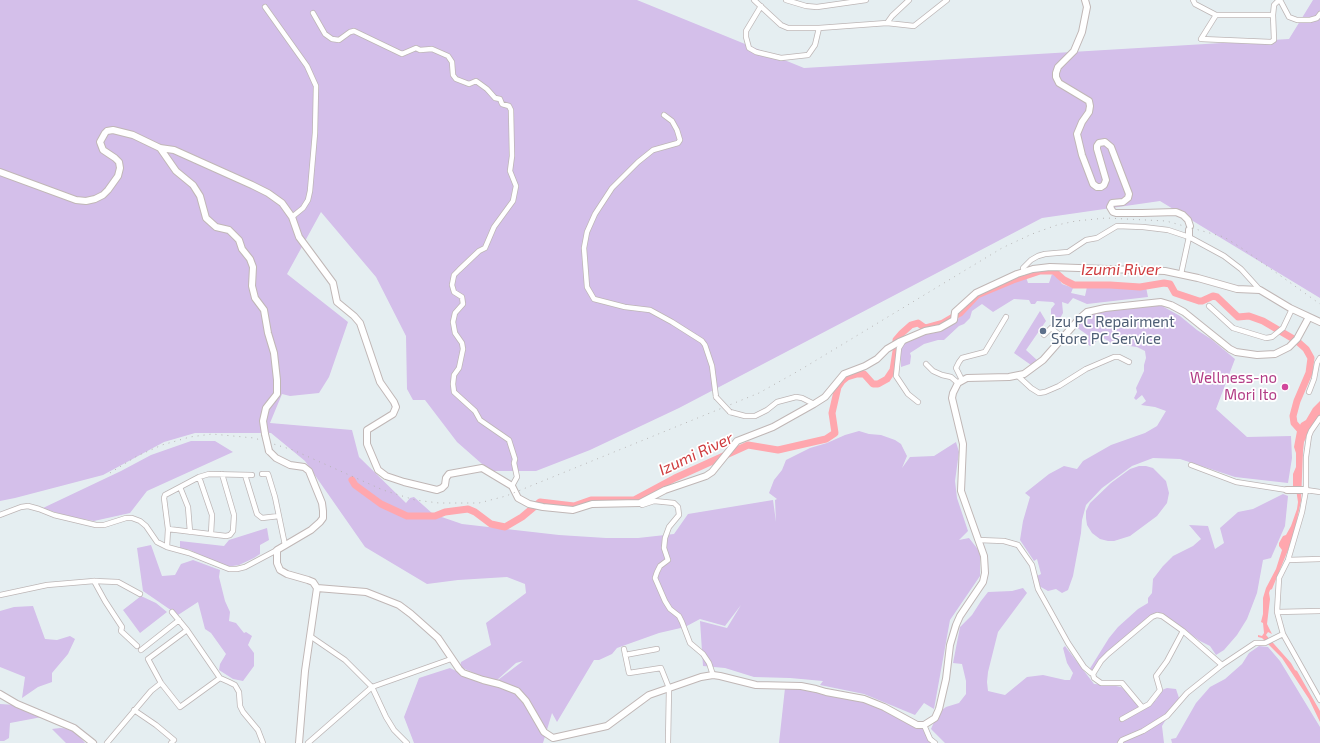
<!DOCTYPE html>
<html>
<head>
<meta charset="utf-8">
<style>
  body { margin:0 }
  canvas { display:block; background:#e5eef1 }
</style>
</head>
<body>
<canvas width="1320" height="743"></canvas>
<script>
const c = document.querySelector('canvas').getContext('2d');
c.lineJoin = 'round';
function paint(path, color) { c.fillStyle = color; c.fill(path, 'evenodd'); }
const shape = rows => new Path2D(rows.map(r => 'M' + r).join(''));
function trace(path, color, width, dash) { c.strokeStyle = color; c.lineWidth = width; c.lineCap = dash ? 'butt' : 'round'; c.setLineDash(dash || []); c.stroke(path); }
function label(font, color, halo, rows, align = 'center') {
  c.font = font + ' "Exo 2",sans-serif'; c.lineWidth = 3.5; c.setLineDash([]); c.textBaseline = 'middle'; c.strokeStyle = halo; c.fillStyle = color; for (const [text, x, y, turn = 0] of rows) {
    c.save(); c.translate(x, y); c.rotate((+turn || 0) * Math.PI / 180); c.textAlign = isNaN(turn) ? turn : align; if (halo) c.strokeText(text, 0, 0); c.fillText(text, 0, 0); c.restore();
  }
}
paint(shape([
  [0,0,637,0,804,68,1289,39,1313,0,1320,0,1320,298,1160,201,1042,218,679,408,590,450,536,471,490,471,457,442,425,400,413,400,407,389,406,336,376,277,321,212,287,274,348,322,329,377,319,393,290,396,282,394,270,423,352,430,359,457,406,503,410,498,414,497,433,514,462,524,559,535,606,538,638,538,674,534,688,514,773,500,776,522,775,500,777,499,769,493,774,480,782,470,786,460,810,448,827,443,845,435,859,431,869,434,881,435,895,440,901,444,907,456,902,468,910,457,934,456,956,442,959,452,955,481,957,498,968,531,959,540,969,538,980,552,980,576,950,620,934,709,924,703,915,715,864,694,820,685,823,681,790,678,754,677,725,668,703,666,700,621,727,628,741,605,725,626,700,619,685,627,659,633,617,648,612,654,599,660,594,660,557,722,552,713,543,743,414,743,404,717,419,678,450,668,475,680,494,683,523,661,516,663,497,680,481,676,460,667,461,662,491,645,486,623,526,593,525,584,507,577,458,580,427,584,365,547,305,461,271,433,195,433,164,442,103,475,15,498,0,501],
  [1052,274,1058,277,1062,284,1073,288,1071,293,1085,296,1087,287,1139,289,1146,287,1148,297,1087,304,1073,298,1068,304,1062,302,1063,313,1058,322,1054,322,1051,318,1051,309,1055,304,1053,302,1037,301,1035,304,1031,304,1029,300,1014,299,993,312,982,304,972,311,970,318,964,324,959,326,944,340,938,340,924,344,910,353,911,356,910,364,901,367,901,348,903,344,908,339,953,323,957,320,977,297,1026,277,1028,283,1049,283],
  [1149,306,1162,306,1180,316,1197,330,1211,339,1235,359,1216,409,1247,437,1291,436,1292,458,1288,483,1235,477,1180,459,1153,458,1132,466,1102,488,1086,505,1082,520,1081,533,1073,576,1068,590,1062,593,1056,589,1048,591,1039,586,1037,576,1041,574,1037,559,1034,561,1020,540,1023,521,1030,497,1025,493,1049,474,1064,466,1077,469,1083,461,1111,445,1145,433,1157,426,1166,411,1155,407,1141,405,1146,401,1142,395,1136,400,1134,398,1137,392,1136,388,1144,371,1144,365,1146,358,1145,351,1137,347,1122,345,1121,343,1115,343,1114,345,1102,337,1090,346,1084,341,1089,336,1076,327,1088,316,1094,313,1105,310],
  [1040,311,1046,321,1026,350,1038,361,1031,365,1014,353],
  [191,441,215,441,233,452,147,491,130,513,94,521,66,516,43,508,121,471,151,455],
  [1139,466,1146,466,1153,468,1166,481,1169,493,1167,503,1157,516,1130,536,1114,541,1108,541,1100,539,1092,533,1087,525,1086,518,1086,511,1090,503,1111,483,1130,469],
  [1283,494,1288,496,1285,526,1271,558,1263,560,1257,593,1247,619,1237,635,1224,650,1216,655,1210,646,1200,641,1163,615,1157,613,1100,660,1092,671,1089,670,1109,638,1118,627,1138,609,1148,603,1148,598,1152,593,1153,579,1163,566,1173,556,1193,546,1201,539,1189,525,1208,526,1215,549,1224,543,1220,528,1238,512,1253,509],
  [267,528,269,540,260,545,260,554,254,558,239,565,226,567,190,550,180,548,180,541,224,546,229,540],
  [151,545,162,576,175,575,181,564,193,560,220,570,219,577,225,601,230,612,229,621,236,623,244,633,246,632,252,636,248,645,254,653,254,666,243,681,233,679,219,670,220,664,226,654,211,633,205,629,198,602,178,615,143,591,137,548],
  [1023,588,1027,593,998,632,988,672,987,682,988,691,1005,695,1027,677,1043,675,1065,680,1070,680,1073,673,1067,663,1063,648,1065,646,1094,684,1111,685,1121,687,1129,694,1138,706,1147,706,1156,700,1162,690,1167,688,1176,689,1179,698,1162,726,1164,743,945,743,931,729,938,713,946,707,959,703,966,694,966,681,962,664,953,663,960,627,972,615,981,601,988,592,1012,591],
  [141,596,156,603,167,612,140,633,123,610],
  [33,606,45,639,57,640,70,636,75,639,68,654,52,673,52,682,38,687,22,698,25,677,0,667,0,611,14,607],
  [1259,646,1268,647,1280,661,1320,727,1320,743,1172,743,1171,739,1176,738,1196,703,1210,687,1225,679,1242,664,1249,653],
  [794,684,826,695,870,703,921,726,938,743,779,743,785,688],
  [0,704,16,705,42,717,10,723,9,738,4,741,0,741],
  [60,728,73,729,85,743,66,743,52,729]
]), '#d4bfea');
paint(shape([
  [1320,401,1320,415,1313,424,1304,442,1303,451,1301,501,1293,538,1272,589,1270,590,1269,593,1270,599,1267,624,1272,634,1268,632,1266,635,1291,663,1295,670,1297,671,1320,711,1320,722,1309,699,1282,658,1262,638,1258,637,1258,635,1262,636,1264,633,1263,623,1261,622,1263,614,1263,598,1266,588,1276,569,1282,550,1279,546,1279,543,1283,536,1286,535,1291,526,1297,509,1298,502,1296,489,1293,486,1293,474,1296,467,1296,453,1294,447,1297,431,1301,423,1306,420,1313,408]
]), '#ffa7ae');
trace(shape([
  [352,480,355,485,381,504,407,516,435,516,445,512,468,509,475,512,491,524,505,527,522,517,540,502,574,506,591,500,634,500,675,478,748,445,778,450,826,439,835,433,832,413,838,387,842,381,847,377,857,374,864,374,873,384,878,384,887,379,893,370,896,351,896,340,902,333,911,325,918,323,925,328,943,323,960,313,977,295,1013,280,1040,271,1054,271,1064,280,1074,285,1110,285,1140,287,1164,283,1170,284,1175,293,1199,301,1202,301,1213,296,1217,297,1238,317,1249,316,1263,321,1297,341,1306,349,1311,358,1309,373,1297,401,1293,416,1294,423,1302,432]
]), '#ffa7ae', 7);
const street = shape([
  [754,0,781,25,788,28,819,28,887,23,914,26,947,0],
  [786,0,806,6,817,7,866,0],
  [1193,0,1195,4,1216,15,1273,15],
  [1280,0,1289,17,1297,20,1310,20,1317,18,1320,14],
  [761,6,746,31,746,37,749,48,756,52,781,58,808,55,815,45,819,28],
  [265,7,307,66,316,86,315,133,310,191,308,200,303,208,292,217],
  [313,13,325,34,332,39,339,40,350,32,354,31,402,54,416,48,420,50,432,49,448,56,452,62,453,75,456,79,469,84,476,81,487,89,495,98,500,99,502,104,509,106,511,110,512,156,510,171,516,186,513,201,494,227,485,248,479,251,459,270,454,275,452,285,454,292,462,297,463,304,455,313,453,322,455,333,462,343,463,349,459,368,454,375,453,384,454,392,475,411,480,420,509,440,515,459,514,463,517,477,512,486],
  [1216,15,1201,39,1271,42,1274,40,1273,15,1274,5,1279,0],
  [887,23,892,16,909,0],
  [664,115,672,121,677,130,680,140,678,143,653,150,638,162,612,188,595,214,587,232,584,248,587,287,594,299,625,307,650,310,672,322,702,341,705,345,712,366,716,397],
  [1024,272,1023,268,1031,260,1038,256,1045,254,1068,252,1086,240,1097,238,1117,226,1143,227,1168,230,1189,237,1224,256,1241,269,1260,290],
  [1181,274,1189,237],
  [1209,306,1233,328,1266,338,1272,337,1283,328,1292,309],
  [1061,322,1074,326],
  [1044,335,1051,328,1063,338],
  [904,340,899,348,896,376,908,394,918,402],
  [926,364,933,371,942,375,951,377,958,383],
  [1018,376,1031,388,1039,393,1045,392,1059,386,1086,369,1114,357,1119,357,1129,362],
  [962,380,956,368,959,362,962,358,985,352,1006,317],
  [1309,392,1314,379,1317,363,1320,358],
  [730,412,745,416,755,416,767,410,777,402,796,397,802,398,814,404],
  [1320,418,1311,431,1309,436,1306,457,1306,490,1302,512,1288,560,1279,578,1277,612,1283,634,1320,700],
  [1191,465,1236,482,1287,490],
  [262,474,268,474,275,497,285,545],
  [245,475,257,514,262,518,279,516],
  [199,477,212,515,211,534],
  [180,487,188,507,190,532],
  [1306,490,1320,492],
  [640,503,642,505,654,501,674,503,678,507,679,515,669,527,665,538,664,548,668,560,660,566,657,572,655,578,665,601,670,609,679,616,682,622,690,643,703,654,709,663,713,675],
  [0,515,21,507,28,506,39,509,54,515,96,525,104,525,126,518,132,518,140,521,146,526,157,542,167,547,189,553,229,569,237,569,245,567,277,550],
  [168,529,226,536,230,535,233,531,234,515,222,474],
  [978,540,1004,541,1018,545,1032,565,1038,589,1068,643,1084,667,1091,673],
  [167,547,168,529,164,498,165,495,199,477,209,474,252,475],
  [1288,560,1320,559],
  [94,581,105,601,122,627,121,631,137,646],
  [0,595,47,585,94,581,118,582,140,594],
  [172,612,187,630,220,678,229,682,235,685,239,692,240,706,243,712,258,730,263,743],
  [1277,612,1320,611],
  [187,630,148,659,161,683,180,707,220,678],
  [310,636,345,660,372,687,386,717,394,730,407,743],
  [624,649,629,673,661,668,669,688,668,743],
  [141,650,179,620],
  [625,655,657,649],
  [1142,707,1122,683,1101,683,1094,678,1093,674,1101,661,1108,654,1152,617,1157,615,1162,616,1183,631,1222,665],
  [134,710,156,725,174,740,171,743],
  [1122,719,1149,704,1160,690,1156,676,1167,661,1183,631],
  [924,725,930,739,935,743],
  [107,743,151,691,161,683],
  [308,743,372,687,451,659],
  [1120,743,1122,740,1143,731,1167,716,1187,693,1222,665,1255,643,1265,643,1283,634]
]);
const secondary = shape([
  [1085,0,1087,7,1082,32,1074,51,1058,67,1056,73,1056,77,1059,83,1089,101,1090,106,1089,112,1082,122,1077,134,1082,155,1093,184,1097,187,1101,187,1104,185,1106,180,1097,149,1097,146,1099,143,1105,142,1111,147,1129,194,1128,198,1123,202,1112,203,1110,207,1113,212,1116,213,1142,213,1176,212,1183,215,1188,220,1190,226],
  [160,148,176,171,193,185,200,196,206,218,216,227,229,230,239,240,242,249,250,259,253,267,252,286,255,298,264,310,268,333,274,353,277,380,277,394,266,408,263,421,265,434],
  [0,172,76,200,86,201,95,199,103,195,108,190,118,176,120,168,119,162,115,158,103,150,100,142,105,133,107,131,113,130,133,135,160,148,174,150,252,185,268,193,282,203,292,217,299,237,333,283,337,302,354,316,360,323,380,382,394,402,396,407,393,414,367,430,367,444,378,470,386,476,404,482,437,490,442,488,445,485,446,478,449,474,482,468,512,486,518,498,529,504,543,507,573,510,592,504,640,503,665,490,706,476,712,472,737,441,773,427,814,404,825,397,844,374,865,366,877,359,887,349,899,342,925,331,940,328,954,320,955,312,976,293,1017,274,1033,269,1050,267,1165,271,1198,278,1237,289,1260,290,1290,308,1320,322],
  [1189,237,1189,230],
  [269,451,276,458,290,465,304,467,309,471,322,503,323,511,323,518,320,522,311,530,277,550,277,563,280,570,287,574,308,580,313,582,317,588,305,671,299,743],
  [1287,490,1306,490],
  [317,588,366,592,399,605,411,614,438,638,459,669,463,673,483,680,499,684,517,691,526,701,544,732,553,738,607,726,649,695,701,677,713,675,720,676,756,685,801,686,816,689,826,692,864,699,884,707,917,725,924,725,935,718,939,709,946,679,950,645,956,625,960,616,983,582,985,573,984,556,961,491,963,444,952,398,953,393,958,383,967,378,1009,377,1024,374,1043,360,1080,318,1087,312,1105,308,1161,302,1171,305,1184,312,1230,349,1236,352,1257,355,1275,354,1289,347,1297,339,1309,317],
  [0,694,17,704,74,728,93,743]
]);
trace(street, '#bdb6b6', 6);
trace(secondary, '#c0b7b6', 8);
trace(street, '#fff', 4.5);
trace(secondary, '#fff', 6);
trace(shape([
  [110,473,137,456,162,445,190,437,212,434,254,438,293,450,383,490,415,500,439,503,479,503,506,496,759,393,800,370,1002,248,1032,234,1057,225,1076,221,1106,218,1166,221,1224,237,1243,249,1320,304]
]), '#b6b4b4', 1, [1, 5]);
const streetBridge = shape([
  [716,397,730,412]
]);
const secondaryBridge = shape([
  [265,434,269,451]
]);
trace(streetBridge, '#bdb6b6', 6, []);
trace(secondaryBridge, '#c0b7b6', 8, []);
trace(streetBridge, '#fff', 4.5);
trace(secondaryBridge, '#fff', 6);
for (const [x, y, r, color] of [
  [1043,331,4,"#5c6f8a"],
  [1285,387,4,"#d1479c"]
]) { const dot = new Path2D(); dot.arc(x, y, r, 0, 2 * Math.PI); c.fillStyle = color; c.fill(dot); trace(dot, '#fff', 1.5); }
label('15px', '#4e5e75', '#fff', [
  ["Izu PC Repairment",1051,322],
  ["Store PC Service",1051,339]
], 'left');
label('15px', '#b23c85', '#fff', [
  ["Wellness-no",1277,378],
  ["Mori Ito",1277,395]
], 'right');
label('italic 16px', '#cf3c3e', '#fff', [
  ["Izumi River",1121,270],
  ["Izumi River",696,454,-25]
]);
</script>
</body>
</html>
